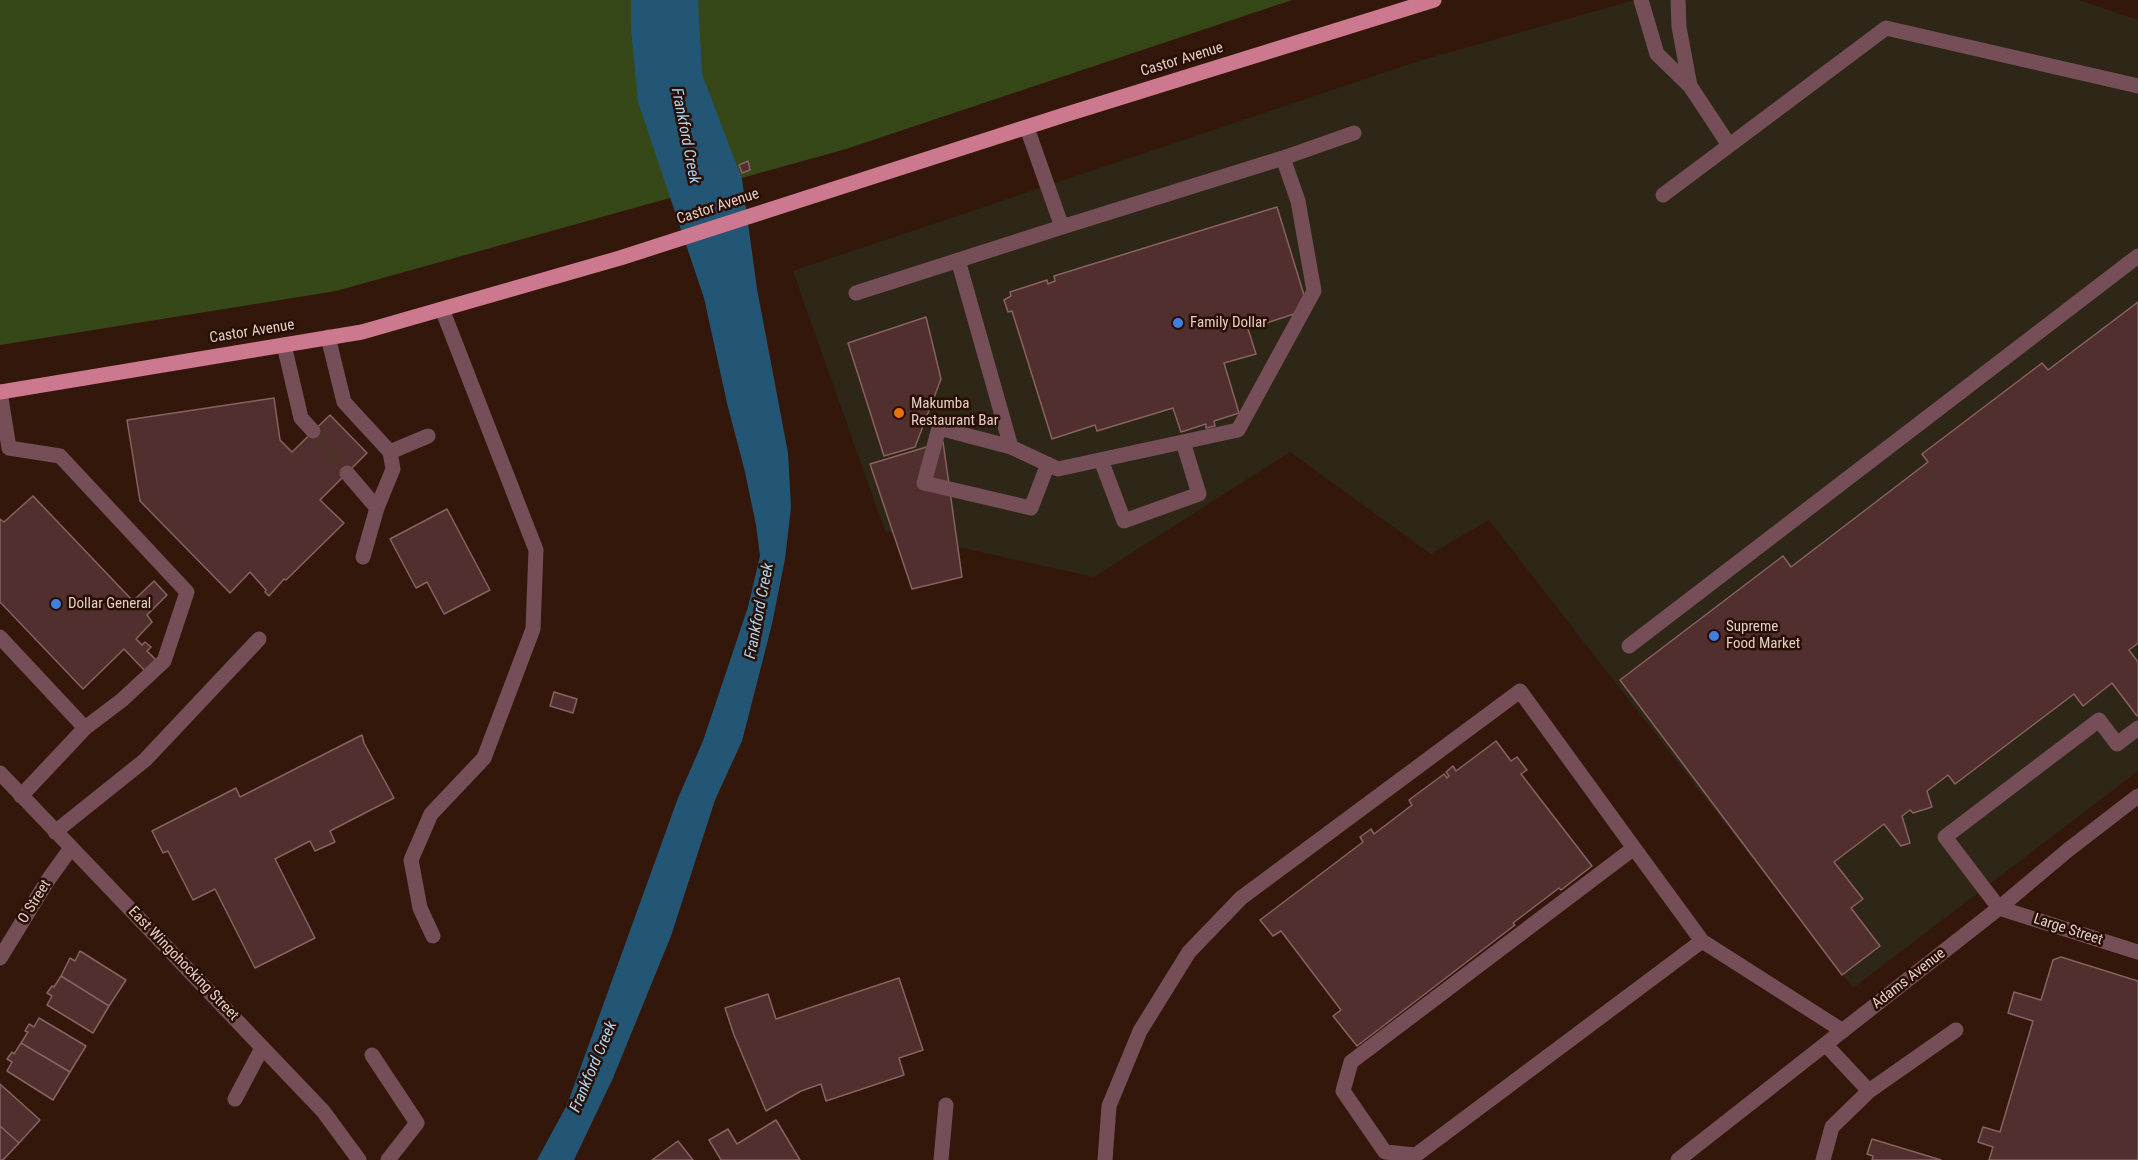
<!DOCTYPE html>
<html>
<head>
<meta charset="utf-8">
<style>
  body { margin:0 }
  canvas { display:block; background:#33170b }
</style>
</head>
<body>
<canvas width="2138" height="1160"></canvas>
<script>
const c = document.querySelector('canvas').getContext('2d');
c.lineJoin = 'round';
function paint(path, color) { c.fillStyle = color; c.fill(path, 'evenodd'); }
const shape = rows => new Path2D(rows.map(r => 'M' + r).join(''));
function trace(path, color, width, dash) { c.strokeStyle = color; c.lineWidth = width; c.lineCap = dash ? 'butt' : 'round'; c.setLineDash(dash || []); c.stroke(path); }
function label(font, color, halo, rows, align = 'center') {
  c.font = font + ' "Roboto Condensed",sans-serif'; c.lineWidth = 5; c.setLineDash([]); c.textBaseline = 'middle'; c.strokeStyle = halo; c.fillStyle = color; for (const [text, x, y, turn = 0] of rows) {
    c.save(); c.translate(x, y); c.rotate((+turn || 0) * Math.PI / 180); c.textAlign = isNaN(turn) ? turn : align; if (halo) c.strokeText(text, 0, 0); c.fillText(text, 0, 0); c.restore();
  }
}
paint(shape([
  [1635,0,2079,0,2138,20,2138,771,1853,988,1489,520,1431,554,1290,452,1094,577,885,531,793,271,1422,60]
]), '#2e2616');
paint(shape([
  [0,0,1292,0,846,149,336,291,0,345]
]), '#364718');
paint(shape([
  [631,0,698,0,702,74,742,179,757,289,788,453,791,507,785,559,772,624,742,741,715,800,671,936,613,1078,574,1160,537,1160,567,1105,678,798,703,741,748,607,760,556,756,525,745,472,727,403,704,298,638,102,631,29]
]), '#235675');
const building = shape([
  [748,161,750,170,742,173,739,165,748,161],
  [1277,207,1304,295,1294,314,1248,329,1256,354,1224,363,1239,413,1214,421,1215,426,1206,428,1206,424,1181,432,1173,408,1097,431,1095,425,1052,439,1012,311,1008,312,1004,300,1011,296,1010,292,1047,280,1048,284,1055,281,1054,276,1277,207],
  [2138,302,2138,643,2129,650,2138,662,2138,715,2137,716,2112,683,2083,706,2074,694,1955,784,1948,775,1927,791,1932,807,1913,813,1910,810,1902,816,1910,843,1901,846,1884,824,1834,862,1863,899,1851,908,1880,946,1842,975,1620,680,1783,556,1791,567,1928,462,1922,454,2042,363,2048,370,2138,302],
  [926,317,941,379,915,447,884,456,848,343,926,317],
  [274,398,280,440,292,452,330,415,367,453,320,500,344,523,286,580,284,579,269,596,265,592,266,590,250,572,230,593,140,501,127,420,274,398],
  [943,442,962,577,912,589,870,464,943,442],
  [33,496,133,601,154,581,167,595,147,615,152,622,136,639,142,645,145,642,151,647,147,651,156,660,145,671,124,649,83,689,0,602,0,519,4,522,33,496],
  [447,509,490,590,444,614,427,582,416,588,390,539,447,509],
  [554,692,577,699,573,713,550,706,554,692],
  [362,735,364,743,394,798,330,831,335,842,315,851,310,841,275,859,315,938,255,968,215,889,193,900,168,851,163,853,152,831,236,788,240,797,362,735],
  [1496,741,1511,761,1517,757,1527,770,1521,774,1592,866,1561,890,1559,888,1513,923,1515,925,1357,1046,1333,1016,1341,1010,1281,931,1273,936,1260,920,1363,842,1360,837,1371,829,1374,834,1412,805,1409,800,1444,774,1447,778,1449,776,1446,772,1453,766,1456,771,1496,741],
  [80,951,126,980,109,1006,61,976,70,958,75,961,80,951],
  [2061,957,2138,981,2138,1160,1989,1160,1993,1147,1978,1142,1983,1127,2000,1132,2033,1021,2008,1013,2014,992,2041,1000,2053,960,2061,957],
  [61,976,109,1006,93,1033,47,1005,52,996,47,993,52,986,54,987,61,976],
  [899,978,923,1050,899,1058,904,1075,826,1101,821,1084,801,1091,766,1111,734,1035,725,1008,768,994,776,1019,899,978],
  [39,1018,86,1046,70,1072,21,1043,28,1032,25,1031,29,1024,34,1027,39,1018],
  [21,1043,70,1072,53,1100,7,1071,12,1062,7,1059,12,1052,14,1054,21,1043],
  [0,1084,40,1120,19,1143,0,1126,0,1084],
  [776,1120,800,1160,721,1160,709,1140,728,1129,737,1144,776,1120],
  [0,1126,19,1143,3,1160,0,1160,0,1126],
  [1872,1139,1941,1160,1872,1160,1873,1156,1867,1154,1872,1139],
  [678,1141,693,1160,652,1160,678,1141]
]);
paint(building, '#512f2f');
trace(building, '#886261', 1.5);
trace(shape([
  [313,431,347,473]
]), '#4d3227', 15, [15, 8]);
trace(shape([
  [1641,0,1657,54,1690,86,1729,145],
  [1678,0,1679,27,1690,86],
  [1663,195,1886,28,2138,86],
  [1062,227,1283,158,1354,133],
  [958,260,1011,447,1058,469,1238,430,1314,291,1298,201,1283,158],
  [856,293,1062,227,1027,128],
  [328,337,344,402,390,452,393,469,377,508,363,557],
  [284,345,301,418,313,431],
  [0,392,9,448],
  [1011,447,939,428,924,483,1031,508,1048,464],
  [390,452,428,436],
  [1101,460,1124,521,1199,494,1183,442],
  [347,473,377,508],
  [0,637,85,728,122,700,164,661,187,592,60,456,9,448],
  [1629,646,2138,256],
  [2138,728,2117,744,2099,720,1945,837,1999,908,2138,952],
  [0,773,323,1111,359,1160],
  [21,796,85,728],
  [55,832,145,760,259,639],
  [433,936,420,908,411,860,431,814,484,758,533,629,536,550,442,309],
  [1702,941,1634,848,1351,1062,1343,1091,1385,1152,1416,1155,1702,941,1843,1031],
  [0,958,48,880,71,848],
  [1826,1045,1869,1091],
  [372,1055,417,1123,388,1160],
  [235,1099,262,1048],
  [941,1160,946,1105],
  [1105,1160,1109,1106,1140,1031,1189,952,1241,898,1520,691,1634,848],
  [1678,1160,1999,908,2068,850,2138,796],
  [1823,1160,1832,1127,1869,1091,1956,1030]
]), '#764e57', 15);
trace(shape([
  [0,392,362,332,620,258,1061,116,1434,0]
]), '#cc798f', 15);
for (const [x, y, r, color] of [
  [1178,323,6,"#3f7fe0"],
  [899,413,6,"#e8710a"],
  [56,604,6,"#3f7fe0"],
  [1714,636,6,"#3f7fe0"]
]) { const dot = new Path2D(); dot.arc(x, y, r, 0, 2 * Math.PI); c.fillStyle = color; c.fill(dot); trace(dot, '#280e03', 2); }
label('15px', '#e2cec6', '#280e03', [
  ["Castor Avenue",1182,60,-17],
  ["Castor Avenue",718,207,-18],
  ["Castor Avenue",252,332,-9],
  ["O Street",35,902,-58],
  ["Large Street",2068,930,18],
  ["East Wingohocking Street",183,964,46],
  ["Adams Avenue",1909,979,-38]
]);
label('15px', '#e2cec6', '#280e03', [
  ["Family Dollar",1190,323],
  ["Makumba",911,404],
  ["Restaurant Bar",911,421],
  ["Dollar General",68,604],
  ["Supreme",1726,627],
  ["Food Market",1726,644]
], 'left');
label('italic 16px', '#a9d4f2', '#280e03', [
  ["Frankford Creek",685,136,79],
  ["Frankford Creek",760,611,-79],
  ["Frankford Creek",594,1067,-67]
]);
</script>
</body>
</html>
